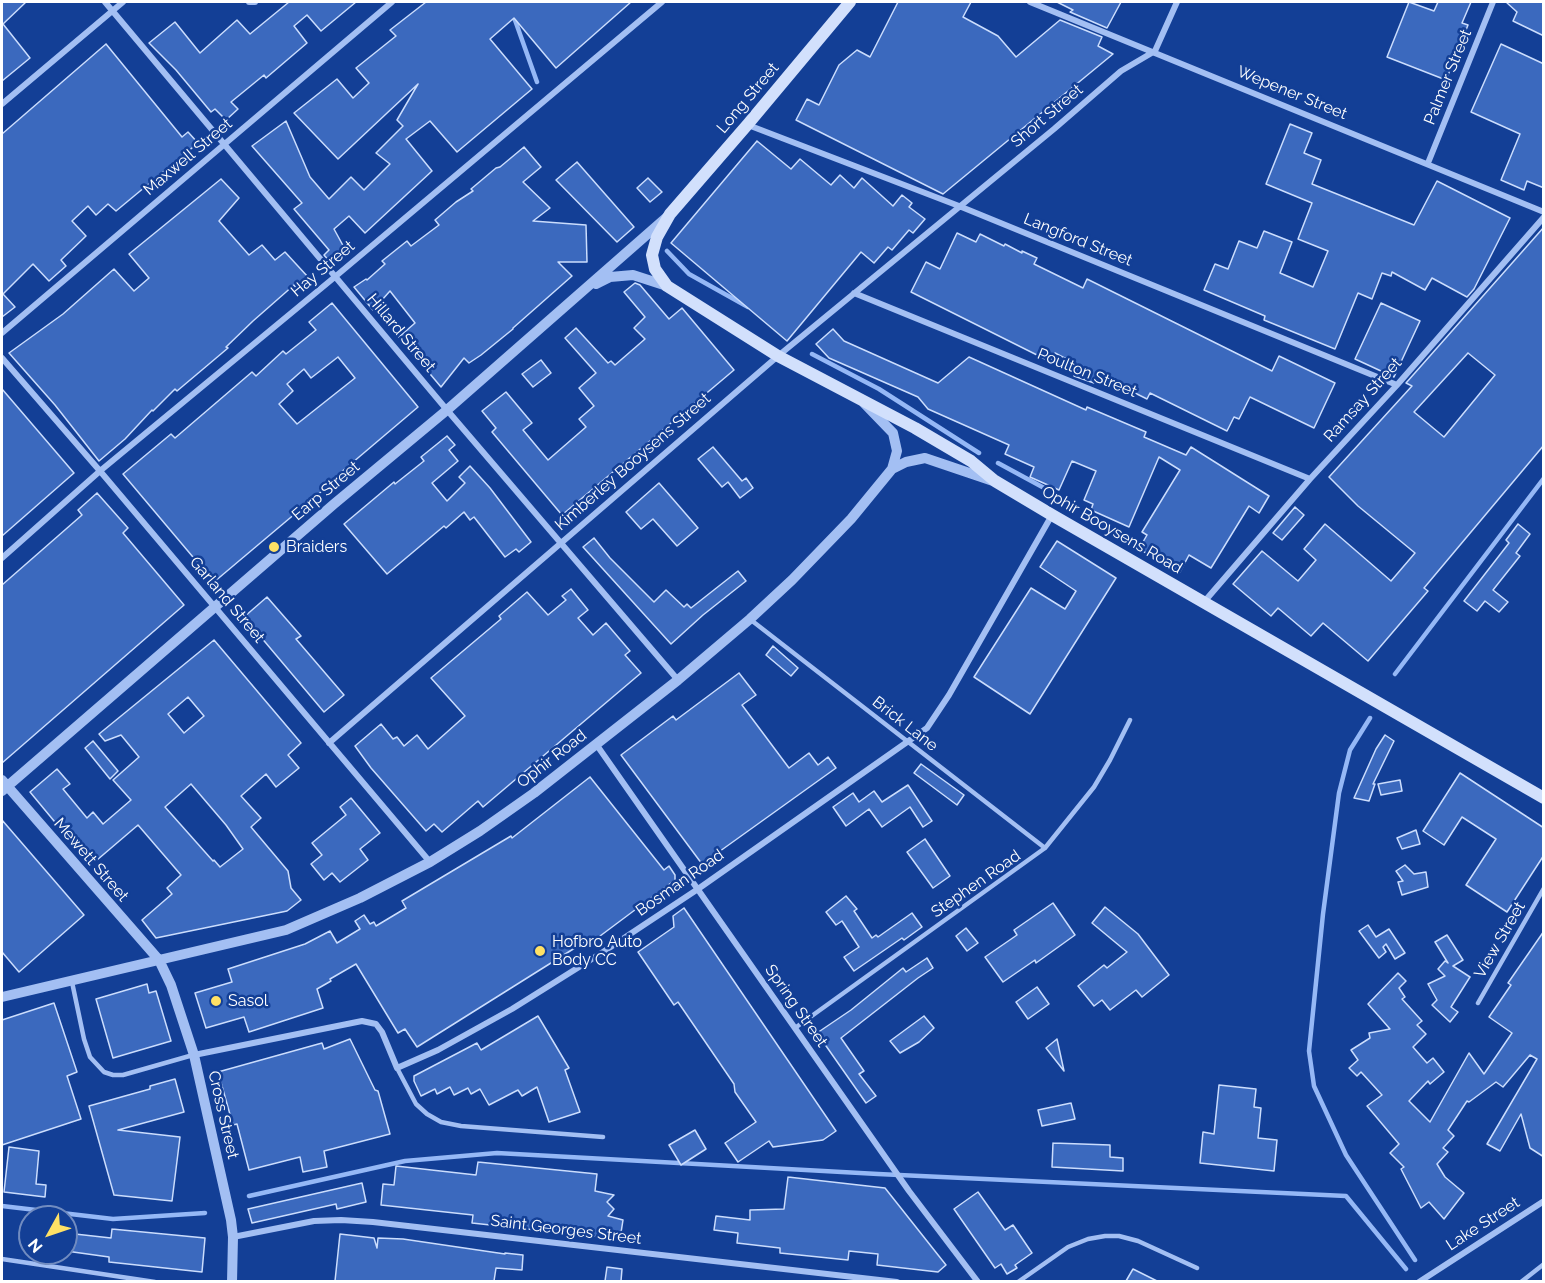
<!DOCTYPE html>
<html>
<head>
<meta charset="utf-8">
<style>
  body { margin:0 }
  #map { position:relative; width:1545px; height:1283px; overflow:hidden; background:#133f96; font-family:Raleway,sans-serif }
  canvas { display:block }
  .frame { position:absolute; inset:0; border:3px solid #fff; pointer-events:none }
  .north { position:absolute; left:18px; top:1205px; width:60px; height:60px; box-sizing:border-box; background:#133f96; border:2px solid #718cc0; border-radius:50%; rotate:230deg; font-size:16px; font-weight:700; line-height:24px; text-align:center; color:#fff }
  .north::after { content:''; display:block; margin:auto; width:21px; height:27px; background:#ffe165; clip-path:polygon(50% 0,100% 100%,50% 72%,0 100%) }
</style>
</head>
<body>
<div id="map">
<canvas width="1545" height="1283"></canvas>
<div class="frame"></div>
<div class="north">N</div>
</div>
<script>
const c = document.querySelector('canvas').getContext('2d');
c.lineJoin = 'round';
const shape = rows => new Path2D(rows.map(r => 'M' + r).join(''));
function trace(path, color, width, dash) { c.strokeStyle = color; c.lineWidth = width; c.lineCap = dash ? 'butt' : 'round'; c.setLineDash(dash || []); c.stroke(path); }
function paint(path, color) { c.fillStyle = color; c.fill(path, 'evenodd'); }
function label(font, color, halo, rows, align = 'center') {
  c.font = font + ' Raleway,sans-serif'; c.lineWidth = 5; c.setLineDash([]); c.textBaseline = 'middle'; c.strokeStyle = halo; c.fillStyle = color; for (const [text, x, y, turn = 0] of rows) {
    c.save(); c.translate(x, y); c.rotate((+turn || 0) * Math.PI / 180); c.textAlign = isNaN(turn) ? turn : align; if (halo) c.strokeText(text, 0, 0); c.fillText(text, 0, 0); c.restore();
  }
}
trace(shape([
  [512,15,515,20,537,82],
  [667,251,689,274,748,307],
  [812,354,879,389,979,453],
  [998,463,1046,489],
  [1395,674,1544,478],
  [1370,718,1350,750,1339,793,1323,914,1309,1051,1314,1086,1346,1155,1415,1260],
  [249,1196,405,1161,497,1153,878,1174,1346,1196,1406,1269],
  [2,1206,113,1219,205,1213]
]), '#95b8f6', 4.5);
const building = shape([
  [2,2,26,2,3,24,30,58,2,81,2,2],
  [289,2,356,2,321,31,307,15,294,26,307,43,266,78,264,75,231,102,238,109,226,120,215,109,211,112,176,70,149,43,175,22,200,53,237,20,250,34,289,2],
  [426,2,631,2,556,68,514,18,490,39,532,89,457,152,430,121,406,139,432,171,365,233,349,216,334,229,346,251,330,262,324,255,329,250,294,209,302,203,252,146,286,121,310,177,329,199,351,177,364,190,390,164,376,153,403,126,397,120,418,84,338,159,294,113,337,79,353,98,369,83,356,68,396,36,390,30,426,2],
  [898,2,971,2,963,17,998,36,1016,57,1060,20,1102,37,1098,46,1113,54,943,194,796,120,807,99,819,105,839,65,857,50,870,57,898,2],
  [1057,2,1121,2,1107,28,1070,12,1073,10,1057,2],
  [1409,2,1434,11,1438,2,1471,2,1462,23,1468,25,1446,80,1387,57,1409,2],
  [1506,2,1544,2,1544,36,1513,21,1517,12,1506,2],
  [106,44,182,137,188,132,198,143,116,211,108,204,96,215,88,206,72,221,86,236,61,260,66,266,49,281,33,264,3,294,15,307,2,317,2,134,106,44],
  [1501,44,1544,64,1544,188,1527,181,1524,190,1501,180,1520,134,1471,112,1501,44],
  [1290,124,1312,133,1304,153,1321,160,1312,184,1414,225,1437,181,1510,218,1474,289,1467,297,1432,278,1425,290,1392,272,1391,276,1382,273,1372,299,1358,293,1335,349,1264,320,1265,316,1204,290,1215,264,1228,269,1239,241,1257,248,1264,231,1292,242,1280,273,1313,287,1328,251,1298,239,1312,203,1266,184,1290,124],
  [757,141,791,169,800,159,831,185,840,175,854,188,862,178,893,206,902,195,912,203,909,207,925,219,913,233,909,230,892,250,888,247,874,263,861,252,787,341,671,243,757,141],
  [524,147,541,167,523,182,550,208,533,221,586,225,587,262,558,262,572,276,513,328,513,329,481,355,469,363,464,358,441,387,399,337,415,323,390,291,373,310,354,287,366,279,367,280,385,264,382,261,407,241,411,246,439,225,435,220,456,202,473,191,471,189,496,168,500,167,524,147],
  [577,162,634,227,617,242,556,180,577,162],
  [648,178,662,192,650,202,637,188,648,178],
  [221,179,239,198,219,221,249,255,262,245,275,260,285,252,308,277,296,288,294,285,253,321,226,347,228,348,177,391,175,389,153,411,152,410,125,439,99,461,55,405,9,353,63,314,114,269,134,291,149,278,129,254,221,179],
  [1544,227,1544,445,1424,588,1428,591,1368,661,1323,623,1311,636,1278,608,1271,616,1233,584,1262,551,1298,581,1316,560,1304,549,1325,524,1391,581,1415,553,1358,506,1329,477,1412,386,1406,383,1544,227],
  [1468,353,1495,375,1444,437,1414,412,1468,353],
  [957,233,976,242,980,234,1004,246,1005,244,1022,253,1022,251,1037,258,1034,264,1083,288,1087,279,1272,371,1279,356,1335,383,1314,428,1250,397,1239,419,1234,417,1227,431,1150,393,1147,399,1097,374,1094,383,1074,376,1078,365,1055,353,1051,362,911,292,926,262,940,269,957,233],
  [635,283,640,285,669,319,682,308,734,370,562,515,492,432,496,428,482,411,506,392,532,423,523,430,548,460,586,427,579,419,594,406,579,388,596,373,565,338,576,328,608,363,611,361,615,365,645,339,634,328,645,317,624,292,635,283],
  [332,303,418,407,339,474,341,475,214,582,123,474,171,434,175,438,252,372,256,376,283,351,286,354,316,330,309,322,332,303],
  [338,357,355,378,297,424,279,404,293,391,287,384,304,369,311,378,338,357],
  [1381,303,1420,321,1394,377,1355,359,1381,303],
  [833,329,844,341,938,383,969,357,1086,410,1087,407,1146,432,1144,437,1186,455,1191,447,1269,496,1259,513,1249,506,1211,568,1189,555,1180,572,1139,549,1147,535,1142,532,1180,470,1159,457,1129,527,1091,510,1093,504,1084,500,1096,471,1072,461,1059,490,1030,477,1034,467,1005,454,1009,445,928,409,918,397,829,358,816,344,833,329],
  [541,360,551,373,533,387,522,374,541,360],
  [2,389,74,473,2,536,2,389],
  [447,436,455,445,449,450,458,461,432,483,447,501,465,483,459,477,470,466,490,488,531,542,519,552,516,549,505,557,474,517,470,520,464,512,446,528,444,526,387,574,344,524,394,482,395,484,424,461,421,457,447,436],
  [713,447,742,481,746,478,753,488,740,498,728,482,722,487,698,459,713,447],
  [659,483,698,528,677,546,653,519,641,529,626,512,659,483],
  [97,493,128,528,123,533,184,605,2,763,2,585,82,515,78,510,97,493],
  [1295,507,1304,515,1282,540,1273,533,1295,507],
  [1518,524,1530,534,1516,553,1520,556,1493,590,1508,602,1499,612,1485,601,1477,611,1464,601,1509,543,1506,540,1518,524],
  [594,538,610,558,654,602,666,590,684,607,687,604,691,608,738,571,746,581,703,615,671,644,583,547,594,538],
  [1057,541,1116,578,1030,714,974,677,1031,588,1065,609,1076,591,1040,567,1057,541],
  [571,589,588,610,578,618,593,635,606,623,630,651,625,655,641,673,483,807,478,801,442,832,434,824,426,831,371,768,355,746,381,724,393,739,397,737,404,746,417,735,428,749,465,716,431,678,501,619,499,616,527,592,548,615,566,600,562,596,571,589],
  [267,597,301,636,296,639,344,695,324,712,244,617,267,597],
  [214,640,301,743,288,755,299,768,276,787,266,774,241,796,261,818,251,827,288,871,291,888,301,900,287,911,156,938,142,920,172,894,167,888,181,875,138,825,97,860,80,841,74,845,30,792,57,769,70,784,63,789,87,818,93,812,103,824,131,800,113,780,139,757,121,735,105,741,99,734,214,640],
  [188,697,204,716,184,733,168,714,188,697],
  [191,784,226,825,243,849,220,867,214,860,213,861,165,807,191,784],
  [773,646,798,668,791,676,766,655,773,646],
  [739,673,756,695,742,705,789,768,809,753,818,765,828,757,836,768,702,864,621,755,673,716,676,720,739,673],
  [1385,735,1394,741,1373,784,1375,784,1369,801,1354,798,1376,749,1385,735],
  [93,741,118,771,110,779,85,748,93,741],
  [921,764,964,795,957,805,914,773,921,764],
  [1460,773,1544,828,1544,855,1507,912,1466,885,1496,839,1462,817,1444,845,1423,831,1460,773],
  [590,777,664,870,669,866,675,875,675,880,588,945,586,941,417,1047,405,1029,398,1033,356,964,330,979,331,981,317,989,323,1008,249,1032,244,1017,206,1028,195,993,232,982,228,969,305,944,330,931,337,943,360,929,355,921,364,915,370,924,374,922,376,926,406,908,402,901,511,836,512,838,590,777],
  [1400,780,1402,791,1381,795,1378,784,1400,780],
  [908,785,932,821,923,827,910,807,882,827,869,809,846,826,833,807,853,793,859,802,874,791,882,802,908,785],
  [351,798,380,833,360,849,368,860,340,882,332,873,324,880,311,864,322,855,312,843,346,815,340,807,351,798],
  [2,820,84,915,19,972,2,952,2,820],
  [1416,830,1420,844,1402,849,1397,838,1416,830],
  [925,839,950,876,933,888,907,852,925,839],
  [1405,865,1414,874,1426,872,1428,887,1402,895,1398,882,1403,881,1396,871,1405,865],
  [846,896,857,909,854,911,872,938,876,935,878,937,912,913,922,927,904,940,902,938,854,971,844,957,859,947,842,921,836,925,826,912,846,896],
  [1053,903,1075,935,1036,963,1035,960,1003,982,985,957,1017,935,1014,930,1053,903],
  [1105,907,1138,934,1169,975,1142,997,1136,990,1110,1010,1102,1000,1094,1006,1078,986,1104,965,1107,968,1127,952,1092,923,1105,907],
  [684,908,836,1131,823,1140,773,1147,769,1141,738,1162,725,1143,756,1122,735,1092,734,1084,678,1002,674,1005,638,952,674,927,673,916,684,908],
  [1368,925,1376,937,1389,929,1405,953,1395,959,1386,944,1383,947,1386,952,1379,958,1359,931,1368,925],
  [966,928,978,943,967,951,956,936,966,928],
  [1544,931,1544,1157,1530,1148,1521,1114,1500,1151,1487,1144,1537,1059,1530,1055,1503,1087,1496,1082,1469,1102,1467,1101,1448,1130,1454,1136,1443,1148,1448,1152,1437,1164,1445,1177,1464,1193,1444,1219,1429,1202,1421,1208,1401,1169,1404,1167,1390,1153,1399,1144,1367,1106,1382,1095,1361,1072,1357,1076,1349,1068,1358,1060,1351,1050,1370,1038,1369,1033,1390,1029,1368,1004,1398,973,1406,981,1399,988,1405,997,1402,999,1422,1021,1417,1025,1426,1034,1413,1047,1427,1063,1433,1058,1444,1072,1430,1084,1428,1081,1409,1101,1430,1122,1469,1053,1484,1074,1512,1033,1489,1017,1511,985,1508,983,1544,931],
  [1447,935,1463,960,1453,966,1470,977,1451,1007,1458,1012,1450,1022,1432,1005,1437,1000,1428,984,1445,976,1438,969,1445,961,1448,963,1435,942,1447,935],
  [927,958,933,968,918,978,841,1038,864,1071,859,1074,876,1096,866,1103,817,1033,851,1010,903,968,906,972,927,958],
  [147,984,149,993,156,991,171,1041,113,1058,96,999,147,984],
  [1037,987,1049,1004,1028,1019,1016,1002,1037,987],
  [54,1003,77,1072,67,1076,81,1119,2,1145,2,1020,54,1003],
  [538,1016,569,1068,565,1070,580,1112,549,1122,537,1087,522,1096,518,1090,489,1105,480,1089,471,1094,468,1088,454,1095,450,1087,437,1094,435,1089,421,1096,414,1081,414,1076,477,1043,481,1050,538,1016],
  [924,1016,934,1028,919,1042,900,1053,890,1041,924,1016],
  [350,1039,375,1090,378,1091,390,1134,324,1151,327,1167,303,1172,300,1157,249,1170,237,1124,233,1125,218,1072,322,1043,324,1049,350,1039],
  [1057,1039,1064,1071,1046,1048,1057,1039],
  [175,1079,184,1112,118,1130,180,1137,172,1201,114,1195,89,1106,150,1089,150,1086,175,1079],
  [1219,1085,1256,1089,1254,1107,1261,1108,1258,1138,1277,1140,1274,1171,1200,1163,1203,1132,1214,1134,1219,1085],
  [1071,1103,1075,1119,1042,1126,1038,1110,1071,1103],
  [695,1130,706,1149,681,1165,669,1145,695,1130],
  [1053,1143,1110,1145,1110,1157,1123,1158,1123,1171,1052,1167,1053,1143],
  [9,1147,39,1151,36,1184,46,1185,45,1197,4,1192,9,1147],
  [478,1162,597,1174,595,1191,614,1195,607,1202,614,1209,608,1216,623,1220,620,1239,472,1223,473,1215,381,1205,383,1184,394,1185,396,1166,476,1175,478,1162],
  [788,1177,885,1188,946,1265,938,1272,877,1265,878,1254,849,1251,848,1260,780,1253,780,1248,737,1243,738,1233,714,1230,716,1216,750,1220,750,1210,784,1209,788,1177],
  [362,1183,366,1202,337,1209,336,1204,252,1223,248,1209,362,1183],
  [978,1192,1005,1230,1013,1225,1032,1253,1015,1265,1017,1268,1007,1274,1001,1264,995,1268,954,1209,978,1192],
  [112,1229,205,1238,202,1272,109,1262,109,1257,66,1251,66,1233,111,1238,112,1229],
  [340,1234,374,1238,377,1248,378,1238,403,1239,505,1254,505,1253,523,1255,522,1270,496,1268,494,1281,335,1281,340,1234],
  [607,1267,622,1269,621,1281,605,1281,607,1267],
  [1133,1269,1157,1281,1126,1281,1133,1269]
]);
paint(building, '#3b69be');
trace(building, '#cbddfd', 1.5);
trace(shape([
  [751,620,1045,848],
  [72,982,84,1039,90,1057,104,1072,113,1075,123,1075,193,1055],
  [1478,1003,1544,888],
  [795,1028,1045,848,1094,787,1110,760,1130,720],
  [397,1068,416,1104,427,1114,441,1122,461,1126,603,1137],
  [2,1259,155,1282],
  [1018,1282,1068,1247,1088,1239,1105,1236,1119,1236,1138,1241,1197,1268],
  [1521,1282,1544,1264]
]), '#a3bff3', 4.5);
trace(shape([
  [105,2,447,410,678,680],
  [249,2,255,2],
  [1030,2,1544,212],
  [2,104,123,2],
  [748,125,959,206,1397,385],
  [1428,163,1493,2],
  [854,293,1310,479],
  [2,333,392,2],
  [2,358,100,471,430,862],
  [2,558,100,471,336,276,662,2],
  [1204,602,1310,479,1397,385,1544,217],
  [329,743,778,356,1054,129,1121,71,1155,51,1177,2],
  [596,744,909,1191,978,1282],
  [194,1055,362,1021,376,1024,382,1032,397,1068,438,1050,512,1009,603,952,698,889,927,728,949,695,1052,515],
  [233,1237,314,1221,341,1220,373,1222,897,1282],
  [1419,1282,1544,1201]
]), '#a3bff3', 6);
trace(shape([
  [596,284,610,277,633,275,667,286],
  [892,469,906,462,925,458,993,481],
  [2,780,159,960,171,985,194,1055,231,1220,233,1237,232,1282],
  [2,791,334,504,447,410,667,217],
  [2,997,286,930,360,898,430,862,480,831,534,793,678,680,750,619,792,580,851,519,892,469,897,451,893,433,864,403]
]), '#a3bff3', 10);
trace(shape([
  [850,2,748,124,670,214,657,237,652,255,655,269,667,286,778,356,915,428,971,461,995,481,1052,515,1544,798]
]), '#d2e0fc', 12);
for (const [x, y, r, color] of [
  [274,547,6,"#ffe165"],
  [540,951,6,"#ffe165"],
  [216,1001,6,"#ffe165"]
]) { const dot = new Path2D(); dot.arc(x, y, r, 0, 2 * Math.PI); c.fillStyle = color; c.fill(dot); trace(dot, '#133f96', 2); }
label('16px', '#fff', '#133f96', [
  ["Palmer Street",1448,77,-68],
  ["Wepener Street",1292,93,22],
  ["Long Street",748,98,-50],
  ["Short Street",1047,116,-40],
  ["Maxwell Street",188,157,-40],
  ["Langford Street",1078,240,22],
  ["Hay Street",323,269,-40],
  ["Hillard Street",401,333,50],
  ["Poulton Street",1087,373,22],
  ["Ramsay Street",1363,400,-48],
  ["Kimberley Booysens Street",633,462,-41],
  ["Earp Street",326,491,-40],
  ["Ophir Booysens Road",1112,530,30],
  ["Garland Street",227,600,50],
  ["Brick Lane",905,724,38],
  ["Ophir Road",552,759,-38],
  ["Mewett Street",91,860,49],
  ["Bosman Road",680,883,-35],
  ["Stephen Road",976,884,-35],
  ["View Street",1500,940,-60],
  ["Spring Street",796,1006,55],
  ["Cross Street",223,1115,77],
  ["Lake Street",1483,1224,-33],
  ["Saint Georges Street",566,1230,7]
]);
label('16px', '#fff', '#133f96', [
  ["Braiders",286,547],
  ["Hofbro Auto",552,942],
  ["Body CC",552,960],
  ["Sasol",228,1001]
], 'left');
</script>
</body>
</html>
